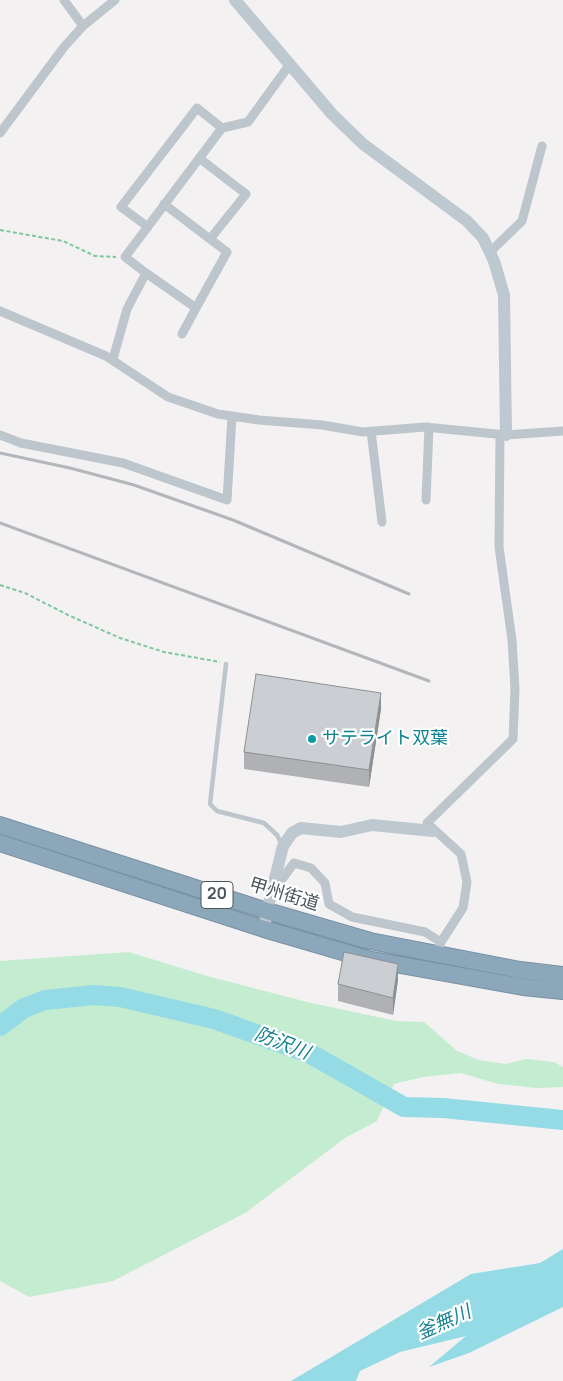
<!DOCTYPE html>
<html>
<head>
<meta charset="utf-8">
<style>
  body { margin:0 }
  canvas { display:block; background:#f3f1f1 }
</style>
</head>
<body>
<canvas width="563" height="1381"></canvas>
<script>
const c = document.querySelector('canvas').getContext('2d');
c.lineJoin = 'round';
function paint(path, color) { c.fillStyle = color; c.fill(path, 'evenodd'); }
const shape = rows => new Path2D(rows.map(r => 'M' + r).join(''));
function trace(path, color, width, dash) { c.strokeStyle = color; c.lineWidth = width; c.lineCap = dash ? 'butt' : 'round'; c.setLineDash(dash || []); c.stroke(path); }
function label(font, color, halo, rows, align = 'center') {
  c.font = font + ' Manrope,"Noto Sans JP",sans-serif'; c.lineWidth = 4.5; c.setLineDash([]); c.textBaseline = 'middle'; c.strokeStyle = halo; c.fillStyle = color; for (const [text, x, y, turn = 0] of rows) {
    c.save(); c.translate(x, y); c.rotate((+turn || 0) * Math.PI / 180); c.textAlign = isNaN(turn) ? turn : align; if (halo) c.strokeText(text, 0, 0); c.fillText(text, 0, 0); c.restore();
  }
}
paint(shape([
  [129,952,207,976,307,1002,396,1021,424,1022,457,1051,479,1060,506,1064,526,1059,554,1062,563,1067,563,1087,537,1088,498,1084,461,1073,423,1077,394,1084,377,1121,345,1138,245,1213,113,1281,29,1297,0,1281,0,961]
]), '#c4ecd0');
paint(shape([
  [563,1249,563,1307,469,1353,429,1367,466,1336,400,1352,360,1371,356,1381,291,1381,471,1274,540,1263]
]), '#95dbe5');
trace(shape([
  [0,1026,24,1008,45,1000,94,995,120,997,214,1019,309,1053,404,1107,443,1108,563,1120]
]), '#95dbe5', 20);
const highway = shape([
  [0,825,267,911,370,941,520,970,563,975],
  [0,843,264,929,367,959,523,987,563,991]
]);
trace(highway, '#7892a6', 18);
trace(shape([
  [0,230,63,241,95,256,116,257],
  [0,585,25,593,68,615,120,638,164,652,220,662]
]), '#7ec79d', 2, [4, 2.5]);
trace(shape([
  [226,664,210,804,217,811,264,823,277,835,282,845]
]), '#bdc6cc', 4.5);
trace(shape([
  [64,0,83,26],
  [0,133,64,47,83,26,115,0],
  [199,158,246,194,210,239],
  [164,204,227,252,196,308],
  [148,227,121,207,197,108,222,128],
  [490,252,522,221,542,146],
  [146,273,125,257,222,128,248,122,290,64],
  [0,311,106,356,168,397,218,414,259,420,322,425,363,432,425,427,506,435,563,431],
  [113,359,127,309,146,273,196,308,182,334],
  [371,431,382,522],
  [0,435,21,443,123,463,227,500,232,416],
  [426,500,429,427],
  [274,890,294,863,311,868,325,883,329,904,352,917,425,932,441,942],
  [437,955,441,942,463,908,467,882,461,854,427,823,513,739,515,689,512,640,499,547,500,434]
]), '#bdc6cc', 9);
trace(shape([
  [235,0,332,114,363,144,467,221,483,238,494,261,504,295,506,435],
  [264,929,267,911,283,846,292,833,301,828,341,832,372,825,433,831]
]), '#bec8d0', 12);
trace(highway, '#8da7ba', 16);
trace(shape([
  [0,453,70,468,134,485,233,520,409,594],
  [0,523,429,681]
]), '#b3b6ba', 3);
paint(shape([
  [381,709,369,787,244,769,244,752],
  [398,980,393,1015,338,1001,338,984]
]), '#afb1b5');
paint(shape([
  [381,693,381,709,369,787,369,770],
  [398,964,398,980,393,1015,393,998]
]), '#8e9093');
const building = shape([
  [256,674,381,693,369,770,244,752,256,674],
  [344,952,398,964,393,998,338,984,344,952]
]);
paint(building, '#cbced2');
trace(building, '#8e9093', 1);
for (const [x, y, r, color] of [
  [312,739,5,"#0f9aa8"]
]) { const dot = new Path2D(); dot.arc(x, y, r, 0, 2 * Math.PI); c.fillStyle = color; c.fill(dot); trace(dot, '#fff', 2); }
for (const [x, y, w] of [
  [217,895,32]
]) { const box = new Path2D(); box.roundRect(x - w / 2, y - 13.5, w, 27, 4); c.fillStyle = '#fff'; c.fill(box); trace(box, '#4a555c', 1); }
label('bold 16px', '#4a555c', null, [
  ["20",217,895]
]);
label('18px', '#0d838f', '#fff', [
  ["サテライト双葉",322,739]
], 'left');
label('18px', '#4a555c', '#fff', [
  ["甲州街道",284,895,17]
]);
label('italic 19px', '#188292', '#fff', [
  ["防沢川",282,1044,21],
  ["釜無川",444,1323,-24]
]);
</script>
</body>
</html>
